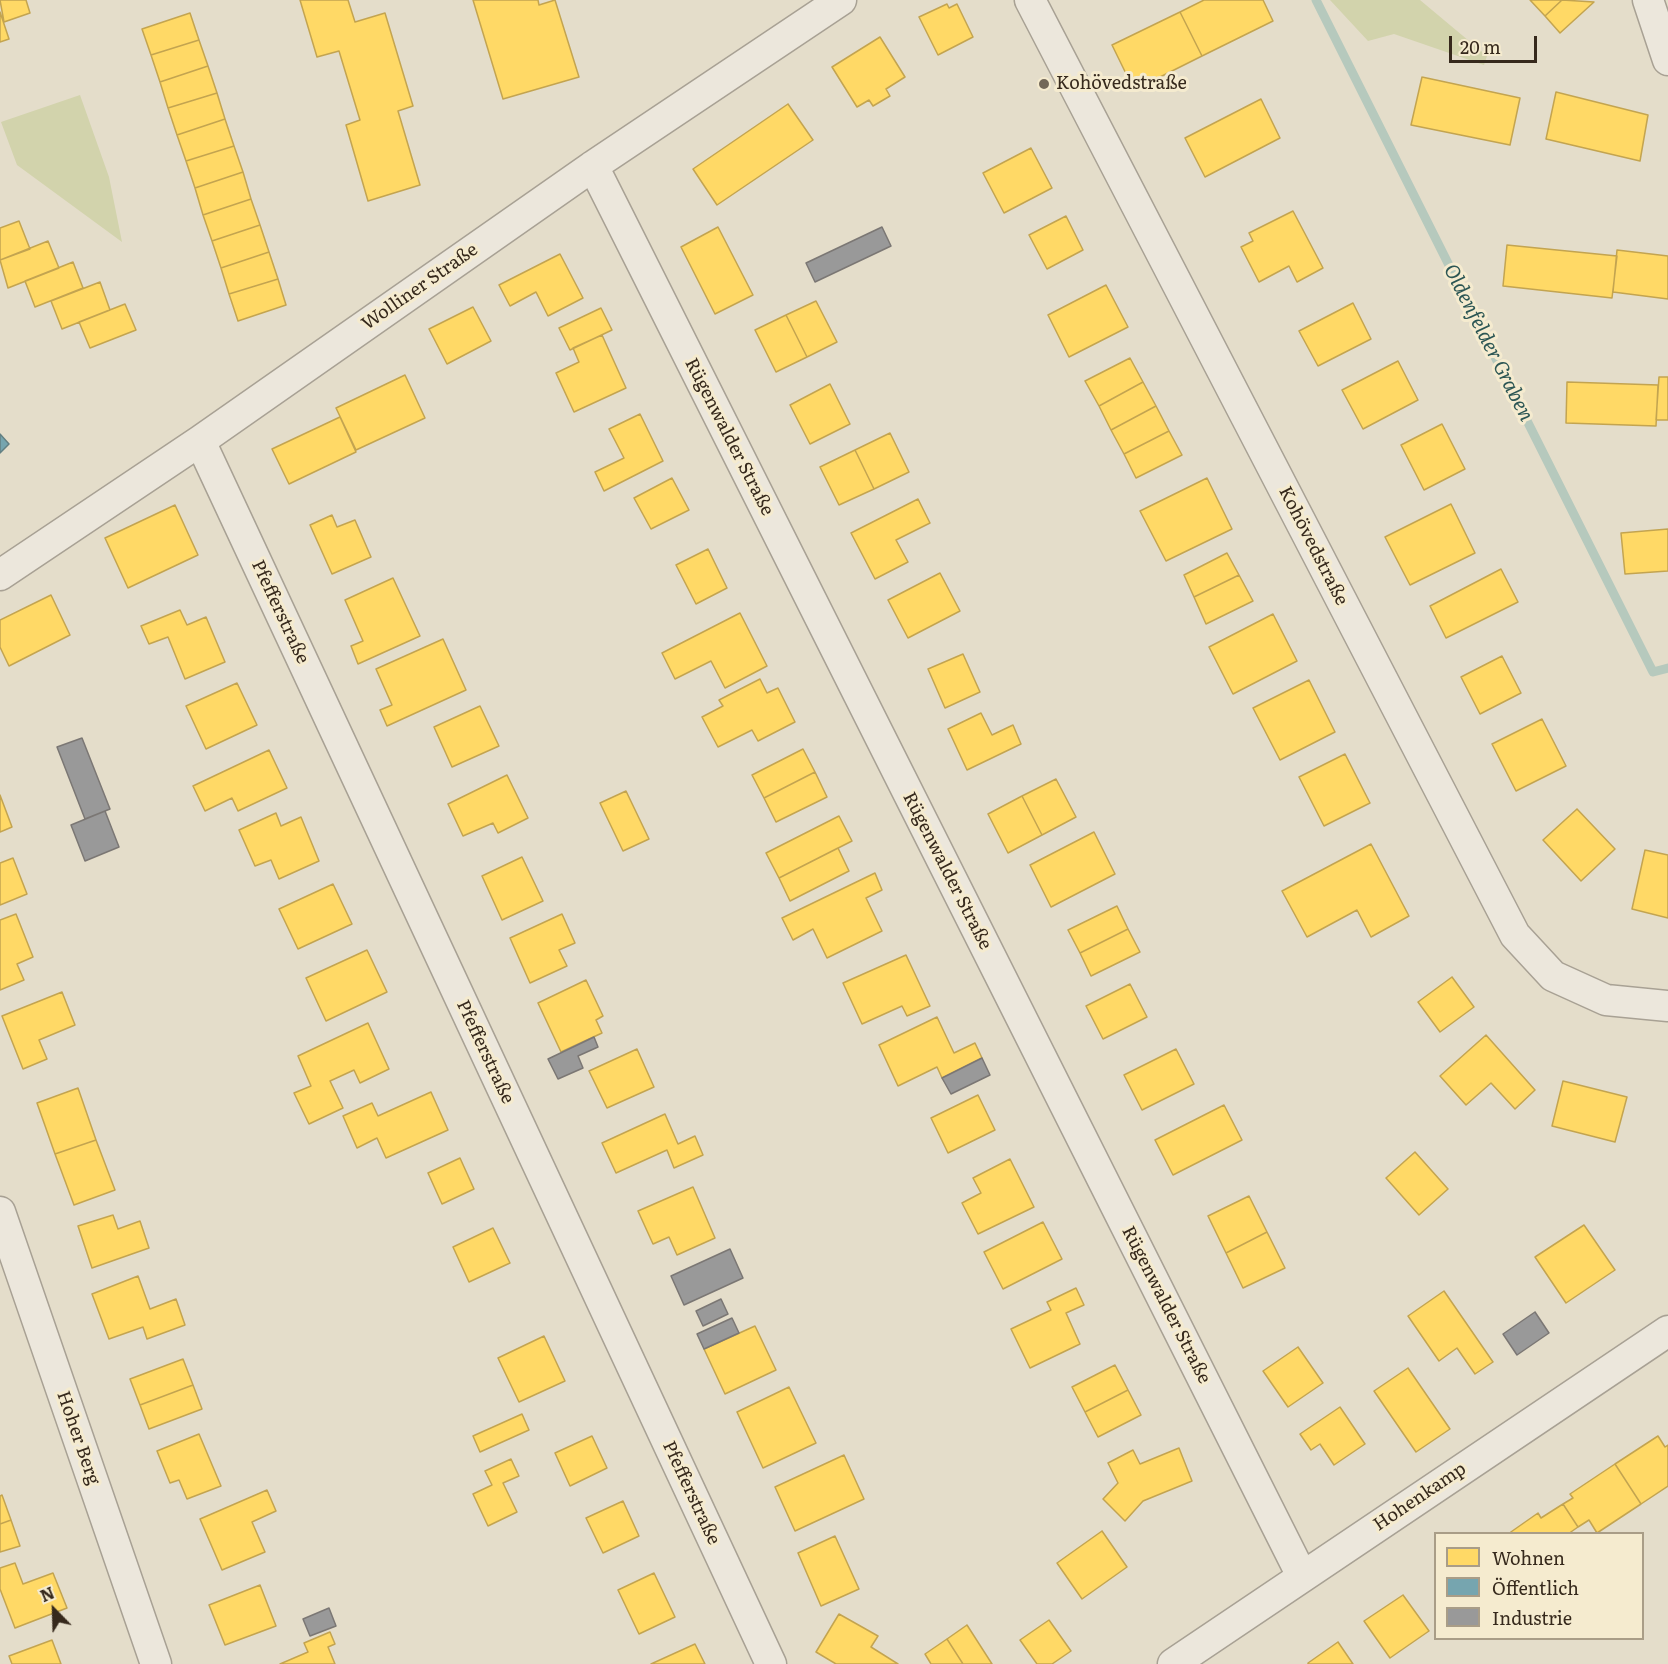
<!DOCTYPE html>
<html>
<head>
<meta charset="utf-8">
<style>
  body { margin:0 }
  #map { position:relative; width:1668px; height:1664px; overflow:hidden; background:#e4ddca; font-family:Literata,serif }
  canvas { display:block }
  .legend { position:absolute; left:1434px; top:1532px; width:210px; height:108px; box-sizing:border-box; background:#f5ebcf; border:2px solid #a99d87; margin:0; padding:8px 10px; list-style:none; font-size:18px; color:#36291c }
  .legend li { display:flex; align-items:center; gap:12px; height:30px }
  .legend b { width:30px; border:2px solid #a99d87 }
  .north { position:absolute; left:24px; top:1580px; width:60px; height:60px; -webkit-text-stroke:4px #f5ebcf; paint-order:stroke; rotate:337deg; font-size:16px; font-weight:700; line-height:24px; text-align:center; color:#36291c }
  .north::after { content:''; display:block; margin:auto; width:21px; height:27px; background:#36291c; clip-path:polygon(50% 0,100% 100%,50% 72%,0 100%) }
  .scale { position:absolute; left:1449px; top:36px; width:88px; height:27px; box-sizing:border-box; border:3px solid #36291c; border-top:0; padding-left:8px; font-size:18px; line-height:21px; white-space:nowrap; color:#36291c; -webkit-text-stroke:4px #f5ebcf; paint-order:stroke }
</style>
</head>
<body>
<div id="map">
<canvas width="1668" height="1664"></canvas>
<ul class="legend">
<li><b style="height:16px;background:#ffd966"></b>Wohnen</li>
<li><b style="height:16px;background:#76a5af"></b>Öffentlich</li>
<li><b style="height:16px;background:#999"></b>Industrie</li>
</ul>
<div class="north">N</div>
<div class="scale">20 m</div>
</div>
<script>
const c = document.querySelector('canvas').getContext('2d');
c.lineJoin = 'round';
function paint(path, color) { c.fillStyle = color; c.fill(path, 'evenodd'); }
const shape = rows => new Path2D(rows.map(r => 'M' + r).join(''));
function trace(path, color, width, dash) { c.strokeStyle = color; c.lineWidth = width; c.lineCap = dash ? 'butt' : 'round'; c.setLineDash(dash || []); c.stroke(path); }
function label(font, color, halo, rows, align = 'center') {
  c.font = font + ' Literata,serif'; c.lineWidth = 6; c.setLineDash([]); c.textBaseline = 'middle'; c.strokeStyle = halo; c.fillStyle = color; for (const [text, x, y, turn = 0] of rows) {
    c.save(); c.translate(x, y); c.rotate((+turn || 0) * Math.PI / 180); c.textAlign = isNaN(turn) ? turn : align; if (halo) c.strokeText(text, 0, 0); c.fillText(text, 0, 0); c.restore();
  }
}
paint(shape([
  [1330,0,1420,0,1487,56,1484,65,1394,34,1368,41],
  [80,95,109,177,122,242,17,165,1,122]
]), '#d2d3ac');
const homes = shape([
  [0,0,26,0,30,13,4,22,0,0],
  [300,0,348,0,355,22,385,13,413,106,398,111,420,185,368,201,346,125,360,120,339,51,317,57,300,0],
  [473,0,538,0,539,5,555,0,579,77,503,99,473,0],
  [1204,0,1263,0,1273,21,1202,56,1180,12,1204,0],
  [1530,0,1562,0,1545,16,1530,0],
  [1562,0,1594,2,1560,33,1545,16,1562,0],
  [947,4,949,8,957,4,973,37,938,55,919,17,947,4],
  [0,12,9,39,0,42,0,12],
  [1180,12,1202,56,1134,90,1112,45,1180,12],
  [190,13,199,40,151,55,142,29,190,13],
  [880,37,905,77,886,89,890,96,873,106,869,100,857,107,832,67,880,37],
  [199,40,208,66,160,82,151,55,199,40],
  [208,66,217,93,168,108,160,82,208,66],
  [1422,77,1520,98,1510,145,1411,125,1422,77],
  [1556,92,1648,115,1640,161,1546,139,1556,92],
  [217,93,225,119,177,135,168,108,217,93],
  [1261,99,1280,138,1205,177,1185,138,1261,99],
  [788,104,813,140,717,205,693,169,788,104],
  [225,119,234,146,186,161,177,135,225,119],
  [234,146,243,172,195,188,186,161,234,146],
  [1031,148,1052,188,1004,213,983,173,1031,148],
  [243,172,251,199,203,215,195,188,243,172],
  [251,199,260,225,212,241,203,215,251,199],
  [1293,211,1323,268,1297,282,1289,266,1259,282,1241,247,1253,241,1249,233,1293,211],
  [1066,216,1083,250,1047,269,1029,235,1066,216],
  [19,221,30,249,0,260,0,228,19,221],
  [260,225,269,252,221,268,212,241,260,225],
  [718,227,753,295,715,314,681,247,718,227],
  [48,241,59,268,8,288,0,260,48,241],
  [1507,245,1617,256,1612,298,1503,286,1507,245],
  [1617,250,1668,256,1668,299,1613,292,1617,250],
  [269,252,278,279,229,294,221,268,269,252],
  [560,254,583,298,548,316,536,292,510,306,499,285,560,254],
  [73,262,83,288,35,307,25,281,73,262],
  [278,279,286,305,238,321,229,294,278,279],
  [100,282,110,310,62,329,51,301,100,282],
  [1106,285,1128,327,1069,357,1048,315,1106,285],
  [816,301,837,342,807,357,786,315,816,301],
  [1353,303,1371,339,1318,366,1299,331,1353,303],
  [125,304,136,330,90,348,79,322,125,304],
  [473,307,491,341,447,364,429,329,473,307],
  [601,308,612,330,570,350,559,328,601,308],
  [786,315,807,357,776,372,755,330,786,315],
  [602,335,626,388,574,412,556,373,579,362,573,348,602,335],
  [1130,358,1143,382,1099,406,1085,381,1130,358],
  [1398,361,1418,400,1363,429,1342,390,1398,361],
  [405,375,425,418,356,450,336,408,405,375],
  [1659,377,1668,377,1668,420,1656,420,1659,377],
  [1143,382,1156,406,1111,430,1099,406,1143,382],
  [1567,382,1658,385,1656,426,1566,423,1567,382],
  [830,384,850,424,810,444,790,405,830,384],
  [1156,406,1169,431,1124,454,1111,430,1156,406],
  [640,414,663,461,604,491,595,472,624,458,609,429,640,414],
  [340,417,356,452,289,484,272,449,340,417],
  [1442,424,1465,469,1424,490,1401,445,1442,424],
  [1169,431,1182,455,1136,478,1124,454,1169,431],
  [890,433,909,472,874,489,855,450,890,433],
  [855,450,874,489,839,505,820,467,855,450],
  [672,478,689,510,651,529,634,498,672,478],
  [1207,478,1232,529,1166,561,1140,511,1207,478],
  [918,499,930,523,896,540,908,562,875,579,851,533,918,499],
  [1451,504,1475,553,1410,585,1385,537,1451,504],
  [175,505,198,555,128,588,105,538,175,505],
  [332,515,337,527,355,520,371,557,332,574,310,525,332,515],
  [1668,529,1668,571,1625,574,1621,533,1668,529],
  [708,549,727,588,696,604,676,565,708,549],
  [1227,553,1239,575,1194,597,1184,575,1227,553],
  [1501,569,1518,602,1446,638,1430,606,1501,569],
  [940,573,960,611,908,638,888,600,940,573],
  [1239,575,1253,601,1206,624,1194,597,1239,575],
  [393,578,420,636,358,664,351,646,363,641,345,600,393,578],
  [51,595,70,635,9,666,0,647,0,620,51,595],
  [180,610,187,625,206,617,225,662,185,679,168,637,149,644,141,626,180,610],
  [740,613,767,666,725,688,711,661,675,679,662,653,740,613],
  [1273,614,1297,661,1233,694,1209,647,1273,614],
  [443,639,466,690,387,726,380,710,392,705,376,669,443,639],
  [963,654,980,692,945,708,928,669,963,654],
  [1502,656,1521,693,1480,714,1461,677,1502,656],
  [760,679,767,693,778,688,795,722,758,741,752,730,718,747,702,717,723,706,719,700,760,679],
  [1309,680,1335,732,1280,760,1253,708,1309,680],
  [237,683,257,725,206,749,186,706,237,683],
  [480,706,499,746,452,767,434,727,480,706],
  [981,713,992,735,1013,725,1021,744,967,770,948,729,981,713],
  [1542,719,1566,766,1516,791,1492,744,1542,719],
  [803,749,815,772,764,798,752,775,803,749],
  [269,750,287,788,238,811,232,798,205,811,193,786,269,750],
  [1345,754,1370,803,1324,826,1299,777,1345,754],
  [815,772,827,797,776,822,764,798,815,772],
  [507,775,528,818,498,833,493,823,463,836,448,804,507,775],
  [1056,779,1076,817,1042,835,1022,796,1056,779],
  [626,791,649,839,623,851,600,803,626,791],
  [0,795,12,827,0,832,0,795],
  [1022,796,1042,835,1008,853,988,814,1022,796],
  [1577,809,1615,849,1581,881,1543,840,1577,809],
  [276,813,281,826,301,817,319,861,279,879,271,860,255,866,239,830,276,813],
  [839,816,852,841,779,878,766,853,839,816],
  [1094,832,1115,874,1051,907,1030,865,1094,832],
  [1371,844,1409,916,1371,937,1357,910,1307,937,1282,891,1371,844],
  [838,848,849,871,790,901,779,878,838,848],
  [1645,850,1668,855,1668,918,1632,909,1645,850],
  [522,857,543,901,502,920,482,876,522,857],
  [13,858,27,894,0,905,0,863,13,858],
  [875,873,882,890,866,898,882,931,827,958,813,929,793,940,782,918,875,873],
  [333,884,352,924,298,949,279,909,333,884],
  [1117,906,1128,929,1080,953,1068,930,1117,906],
  [16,914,33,957,17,964,24,980,0,990,0,920,16,914],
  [562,914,575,943,559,950,567,966,530,983,510,938,562,914],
  [1128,929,1140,952,1091,976,1080,953,1128,929],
  [367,950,387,992,326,1021,306,978,367,950],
  [906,955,930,1006,907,1016,902,1006,862,1024,843,983,906,955],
  [1452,977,1474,1007,1440,1032,1418,1002,1452,977],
  [586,980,603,1016,596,1020,602,1033,561,1052,538,1003,586,980],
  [1130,984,1147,1017,1103,1039,1086,1006,1130,984],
  [62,992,75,1025,39,1040,47,1059,23,1069,2,1016,62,992],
  [937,1017,954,1053,975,1043,982,1058,942,1078,937,1067,898,1086,879,1045,937,1017],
  [368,1023,389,1069,360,1083,354,1070,330,1081,343,1108,309,1124,294,1093,311,1086,298,1056,368,1023],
  [1486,1035,1535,1090,1515,1109,1491,1083,1466,1105,1440,1076,1486,1035],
  [637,1049,654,1087,607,1108,589,1071,637,1049],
  [1176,1049,1194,1084,1142,1110,1124,1075,1176,1049],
  [1563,1081,1627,1097,1615,1142,1552,1126,1563,1081],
  [78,1088,96,1140,55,1154,37,1103,78,1088],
  [431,1092,448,1130,386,1158,377,1138,357,1148,343,1116,372,1103,378,1116,431,1092],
  [978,1095,995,1130,948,1153,931,1118,978,1095],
  [1224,1105,1242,1140,1173,1175,1155,1140,1224,1105],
  [665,1114,678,1144,695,1136,703,1155,674,1168,667,1150,616,1173,602,1143,665,1114],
  [96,1140,115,1190,74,1205,55,1154,96,1140],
  [1415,1152,1448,1189,1419,1215,1386,1178,1415,1152],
  [460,1158,474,1189,442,1204,428,1173,460,1158],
  [1010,1159,1034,1207,978,1234,962,1203,981,1193,973,1178,1010,1159],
  [693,1187,715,1238,677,1255,669,1237,653,1244,638,1211,693,1187],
  [1249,1196,1267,1232,1226,1253,1208,1216,1249,1196],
  [113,1215,118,1229,140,1221,149,1248,92,1268,78,1226,113,1215],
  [1043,1222,1062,1259,1003,1289,984,1252,1043,1222],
  [1584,1225,1615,1270,1566,1303,1535,1257,1584,1225],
  [493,1228,510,1263,469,1282,453,1247,493,1228],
  [1267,1232,1285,1268,1243,1288,1226,1253,1267,1232],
  [138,1276,150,1309,176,1299,185,1325,147,1339,143,1327,109,1339,92,1294,138,1276],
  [1076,1288,1084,1305,1066,1313,1080,1344,1030,1368,1011,1329,1051,1310,1047,1302,1076,1288],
  [1444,1291,1493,1362,1475,1374,1457,1348,1439,1361,1408,1316,1444,1291],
  [755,1326,776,1370,725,1394,704,1349,755,1326],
  [544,1336,565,1381,519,1402,498,1358,544,1336],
  [1298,1347,1323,1383,1288,1407,1263,1371,1298,1347],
  [183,1359,193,1385,140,1405,130,1379,183,1359],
  [1115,1365,1128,1390,1085,1412,1072,1387,1115,1365],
  [1408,1368,1450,1429,1416,1452,1374,1391,1408,1368],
  [193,1385,202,1409,149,1429,140,1405,193,1385],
  [789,1387,816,1443,763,1468,737,1412,789,1387],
  [1128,1390,1141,1415,1098,1437,1085,1412,1128,1390],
  [1340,1407,1365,1444,1334,1465,1320,1444,1311,1450,1300,1434,1340,1407],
  [522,1414,529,1430,480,1452,473,1436,522,1414],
  [199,1434,221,1486,187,1499,179,1480,170,1483,157,1451,199,1434],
  [592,1436,607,1468,570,1486,555,1453,592,1436],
  [1658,1436,1665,1447,1668,1445,1668,1486,1641,1504,1615,1464,1658,1436],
  [1179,1448,1192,1481,1143,1501,1125,1521,1103,1499,1118,1483,1108,1463,1133,1450,1140,1464,1179,1448],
  [844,1455,864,1499,795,1531,775,1487,844,1455],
  [511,1459,519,1476,503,1483,517,1512,488,1526,473,1494,492,1485,485,1471,511,1459],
  [1615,1464,1641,1504,1597,1533,1589,1520,1578,1527,1563,1504,1573,1498,1570,1494,1615,1464],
  [267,1490,276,1511,252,1522,265,1552,222,1570,200,1519,267,1490],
  [2,1495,11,1520,0,1524,0,1496,2,1495],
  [623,1501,639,1536,603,1553,586,1518,623,1501],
  [1563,1504,1578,1527,1568,1534,1508,1534,1538,1513,1541,1518,1563,1504],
  [11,1520,20,1546,0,1552,0,1524,11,1520],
  [1102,1531,1127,1567,1082,1599,1057,1563,1102,1531],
  [835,1536,859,1589,821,1606,798,1553,835,1536],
  [15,1563,23,1584,53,1573,67,1608,15,1628,0,1589,0,1568,15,1563],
  [654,1573,675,1617,639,1634,618,1590,654,1573],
  [260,1585,276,1626,225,1645,209,1605,260,1585],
  [1403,1595,1429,1631,1390,1658,1364,1621,1403,1595],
  [839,1614,878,1636,871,1647,898,1664,836,1664,816,1652,839,1614],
  [1049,1620,1071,1651,1052,1664,1037,1664,1020,1640,1049,1620],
  [967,1625,992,1664,963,1664,947,1639,967,1625],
  [330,1632,335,1644,328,1647,335,1664,280,1664,308,1652,304,1643,330,1632],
  [947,1639,963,1664,931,1664,925,1654,947,1639],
  [52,1640,61,1664,12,1664,9,1656,52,1640],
  [1338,1642,1353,1664,1308,1664,1308,1663,1338,1642],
  [695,1644,705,1664,651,1664,695,1644]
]);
paint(homes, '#ffd966');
trace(homes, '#c3a450', 1.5);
const public = shape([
  [0,434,9,444,0,453,0,434]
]);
paint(public, '#76a5af');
trace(public, '#638083', 1.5);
const industry = shape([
  [882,227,891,246,815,282,806,263,882,227],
  [82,738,110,809,85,819,57,747,82,738],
  [105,811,119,847,85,861,71,825,105,811],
  [594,1037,598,1047,578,1056,583,1068,558,1079,548,1059,594,1037],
  [982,1058,990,1075,951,1094,942,1078,982,1058],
  [730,1249,743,1278,684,1305,671,1276,730,1249],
  [721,1299,728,1314,703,1326,696,1311,721,1299],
  [1535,1312,1549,1333,1517,1355,1503,1334,1535,1312],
  [732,1318,739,1333,704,1349,697,1334,732,1318],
  [329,1608,336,1626,310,1636,303,1619,329,1608]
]);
paint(industry, '#999');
trace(industry, '#7b7774', 1.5);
trace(shape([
  [1316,0,1653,672,1668,668]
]), '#b6c9bd', 9);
const minor = shape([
  [1030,0,1515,935,1553,976,1606,1000,1668,1006],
  [1648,0,1668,60],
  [593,166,1302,1576],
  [200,441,771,1664],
  [0,575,200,441,593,166,841,0],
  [0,1212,156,1664],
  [1173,1664,1668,1331]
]);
trace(minor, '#a8a194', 33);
trace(minor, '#ece7dc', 30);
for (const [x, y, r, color] of [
  [1044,84,6,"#736859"]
]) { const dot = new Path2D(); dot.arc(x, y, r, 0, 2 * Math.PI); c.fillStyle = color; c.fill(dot); trace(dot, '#f5ebcf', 2); }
label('18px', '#36291c', '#f5ebcf', [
  ["Kohövedstraße",1056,84]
], 'left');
label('18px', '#36291c', '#f5ebcf', [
  ["Wolliner Straße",420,287,-35],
  ["Rügenwalder Straße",729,437,63],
  ["Kohövedstraße",1313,546,63],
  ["Pfefferstraße",280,612,65],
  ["Rügenwalder Straße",947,871,63],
  ["Pfefferstraße",485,1052,65],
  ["Rügenwalder Straße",1166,1305,63],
  ["Hoher Berg",78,1438,71],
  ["Pfefferstraße",691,1493,65],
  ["Hohenkamp",1420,1497,-34]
]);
label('italic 20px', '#2c5654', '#f5ebcf', [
  ["Oldenfelder Graben",1488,343,63]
]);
</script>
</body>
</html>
